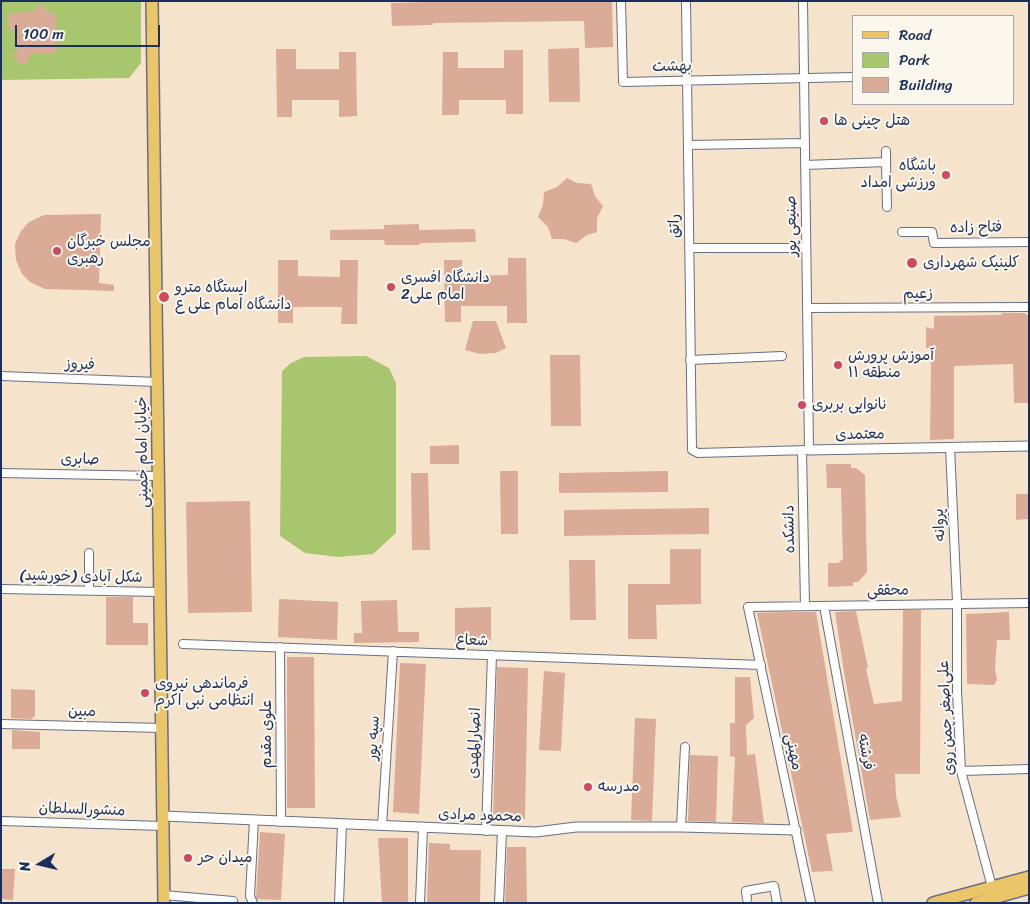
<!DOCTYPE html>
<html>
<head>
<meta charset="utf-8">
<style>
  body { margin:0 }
  #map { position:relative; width:1030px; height:904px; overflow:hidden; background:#f6e3cc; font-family:Sriracha,sans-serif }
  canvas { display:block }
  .frame { position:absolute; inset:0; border:2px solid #1b2f5e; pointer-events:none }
  .legend { position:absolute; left:852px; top:15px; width:162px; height:90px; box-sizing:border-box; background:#fbf7ec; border:1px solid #a1a7b3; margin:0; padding:6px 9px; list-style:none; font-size:15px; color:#1b2f5e }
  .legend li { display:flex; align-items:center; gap:10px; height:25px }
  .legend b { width:25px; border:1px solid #a1a7b3 }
  .north { position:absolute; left:15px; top:839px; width:50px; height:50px; -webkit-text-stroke:4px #fbf7ec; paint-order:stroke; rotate:261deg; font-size:14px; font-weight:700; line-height:20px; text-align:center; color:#1b2f5e }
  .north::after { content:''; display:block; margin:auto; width:18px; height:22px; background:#1b2f5e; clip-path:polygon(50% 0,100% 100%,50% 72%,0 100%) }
  .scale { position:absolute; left:15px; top:25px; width:145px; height:22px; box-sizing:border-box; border:2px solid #1b2f5e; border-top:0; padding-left:6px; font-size:15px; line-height:18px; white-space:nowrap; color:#1b2f5e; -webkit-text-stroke:4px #fbf7ec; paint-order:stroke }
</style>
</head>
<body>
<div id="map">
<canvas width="1030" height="904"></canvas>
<div class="frame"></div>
<ul class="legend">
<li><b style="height:6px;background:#ebc669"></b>Road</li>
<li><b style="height:14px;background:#a8c66e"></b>Park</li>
<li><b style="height:14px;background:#daab97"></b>Building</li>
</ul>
<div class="north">N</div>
<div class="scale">100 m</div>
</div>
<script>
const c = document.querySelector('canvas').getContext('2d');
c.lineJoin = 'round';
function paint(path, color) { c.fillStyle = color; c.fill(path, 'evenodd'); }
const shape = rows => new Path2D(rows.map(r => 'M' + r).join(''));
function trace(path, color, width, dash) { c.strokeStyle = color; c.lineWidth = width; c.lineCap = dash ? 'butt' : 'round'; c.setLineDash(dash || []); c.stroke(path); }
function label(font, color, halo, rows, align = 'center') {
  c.font = font + ' Sriracha,"Playpen Sans Arabic",sans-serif'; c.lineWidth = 4; c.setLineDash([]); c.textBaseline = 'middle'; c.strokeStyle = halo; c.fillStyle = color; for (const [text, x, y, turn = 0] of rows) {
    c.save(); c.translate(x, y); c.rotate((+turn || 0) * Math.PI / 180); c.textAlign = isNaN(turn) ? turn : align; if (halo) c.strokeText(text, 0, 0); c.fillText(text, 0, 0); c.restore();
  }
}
paint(shape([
  [1,1,141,1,141,63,129,78,1,80],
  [366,356,389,368,396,383,396,533,373,554,338,557,305,553,280,536,282,371,291,363,304,357]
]), '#a8c66e');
paint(shape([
  [470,1,612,1,613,47,585,48,584,21,433,23,433,25,392,26,391,3],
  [40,5,43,6,49,13,56,13,56,53,32,54,26,63,19,63,16,61,13,54,17,54,15,30,9,30,8,14,34,11,36,7],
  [579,48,580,102,549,102,548,49],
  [276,49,296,49,296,69,339,69,339,52,356,52,357,116,339,117,339,100,292,100,292,117,277,117],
  [504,50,523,50,523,114,506,114,506,100,459,100,459,115,442,115,443,52,458,52,458,68,504,68],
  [567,178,577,183,591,184,595,196,603,206,597,218,597,232,587,235,576,243,564,239,552,239,548,227,538,217,543,205,544,192,557,187],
  [101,214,99,283,114,285,114,291,45,289,30,282,22,274,16,260,15,244,21,231,29,222,44,215],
  [419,224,419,230,475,229,476,242,419,243,420,245,385,245,384,240,330,240,330,230,384,229,384,225],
  [508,258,526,258,527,323,507,323,507,306,461,306,461,322,445,322,444,260,462,260,462,276,508,275],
  [278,260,298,260,298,276,340,277,340,260,358,260,357,324,341,324,342,307,293,307,293,323,278,323],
  [1002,313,1024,313,1029,316,1029,403,1014,403,1013,364,954,366,954,439,930,440,931,367,930,348,926,348,926,327,934,329,934,316,1001,315],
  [473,321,496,321,506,348,496,353,480,354,465,350],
  [550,355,580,355,581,426,551,426],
  [459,445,459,464,430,464,430,446],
  [826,464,851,464,851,468,856,468,865,475,867,572,858,582,853,582,853,586,828,587,828,563,838,563,843,559,841,488,827,488],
  [500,471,518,471,518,534,501,534],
  [668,471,668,492,559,493,559,473],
  [411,473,428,473,430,550,412,550],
  [1016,494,1029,494,1028,519,1016,520],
  [250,501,252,612,188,613,186,502],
  [709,508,709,534,564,536,564,510],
  [670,549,701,549,701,604,656,605,657,639,628,639,628,584,670,584],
  [569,560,595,560,596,620,570,620],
  [106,597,133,597,133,623,148,623,148,645,106,645],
  [279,599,338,602,337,640,278,637],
  [397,600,398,632,419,632,419,642,354,643,354,633,362,633,361,601],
  [491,607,491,640,455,641,455,608],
  [903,610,921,610,920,774,895,774,896,796,901,817,870,820,844,672,835,612,856,611,868,668,866,669,874,704,902,701],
  [782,612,816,612,853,832,826,834,833,871,812,872,757,613],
  [1009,612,1010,640,997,640,995,668,997,680,994,685,967,684,966,614],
  [287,657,314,657,315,808,287,808],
  [400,663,426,664,419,814,393,812],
  [497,667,528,668,525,819,493,818],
  [544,671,565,673,561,751,539,750],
  [735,677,750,677,754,718,746,725,747,755,755,754,764,823,732,822,735,757,730,756,730,723,735,723],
  [11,689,35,690,35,716,31,719,11,718],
  [635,718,656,719,652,821,631,820],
  [12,730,40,732,40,749,12,749],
  [690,755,718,756,716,822,688,821],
  [260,832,285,834,281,900,257,899,256,897],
  [378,838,408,838,408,903,382,903],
  [429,843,450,844,450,850,481,850,480,903,427,903],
  [507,847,526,847,527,903,505,903],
  [1,869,15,869,13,900,1,899]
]), '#daab97');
const minor = shape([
  [621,1,623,82,854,77],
  [686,1,692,450,698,453,809,450,803,1],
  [688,145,805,143],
  [886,151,886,162],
  [805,165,886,162,887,207],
  [902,232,932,232,934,243,1029,242],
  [689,248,806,248],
  [807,308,1029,307],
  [690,360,782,356],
  [1,376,157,382],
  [950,447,957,602],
  [802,450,805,606],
  [1,473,158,476],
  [1,589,160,592],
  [89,591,89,553],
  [957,604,957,691,961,771,992,887],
  [824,606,878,903],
  [183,644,761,665],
  [280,647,281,822],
  [1,724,162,728],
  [961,771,1029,769],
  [1,821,163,826],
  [382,826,393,651],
  [681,827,685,747],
  [486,831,492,655],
  [164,895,233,901],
  [747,899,746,891,774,886,777,903],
  [253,903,250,896,254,820],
  [339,903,342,824],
  [420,903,423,828],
  [499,903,502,831],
  [811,903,748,607,1029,603]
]);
const tertiary = shape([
  [809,450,1029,446],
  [163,816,536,832,576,827,681,827,796,830]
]);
const primary = shape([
  [152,1,164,903],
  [933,903,1029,877],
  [976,903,1029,888]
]);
trace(minor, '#686e84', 10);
trace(tertiary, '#686e84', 11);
trace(primary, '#686e84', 14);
trace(minor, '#fff', 8);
trace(tertiary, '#fff', 9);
trace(primary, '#ebc669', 11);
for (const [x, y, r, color] of [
  [824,121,5,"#d1495b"],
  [946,175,5,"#d1495b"],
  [57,251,5,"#d1495b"],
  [912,263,6,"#d1495b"],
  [391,287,5,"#d1495b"],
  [164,297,6,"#d1495b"],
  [838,365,5,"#d1495b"],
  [802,405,5,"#d1495b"],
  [145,693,5,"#d1495b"],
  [588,787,5,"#d1495b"],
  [188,858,5,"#d1495b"]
]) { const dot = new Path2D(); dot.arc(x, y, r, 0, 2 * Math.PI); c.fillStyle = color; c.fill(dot); trace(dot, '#fbf7ec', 2); }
label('15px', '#1b2f5e', '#fbf7ec', [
  ["بهشت",672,67,-1],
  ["راتق",675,226,-91],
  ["صنیعی پور",792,226,-91],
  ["فتاح زاده",976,228,-1],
  ["زعیم",918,294],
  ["فیروز",80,365,2],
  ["معتمدی",860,435,-1],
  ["خیابان امام خمینی",143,452,-91],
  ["صابری",80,460,1],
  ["پروانه",940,525,-93],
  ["دانشکده",790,529,-91],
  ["شکل آبادی (خورشید)",81,577,1],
  ["محققی",888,591,-1],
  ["شعاع",472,641,2],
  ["مبین",82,712,1],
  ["علی‌اصغر چمن روی",947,718,-93],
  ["علوی مقدم",267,734,-90],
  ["سپه پور",374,738,-87],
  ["انصارالمهدی",475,743,-88],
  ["مهینی",793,752,78],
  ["فرشته",865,752,80],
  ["منشورالسلطان",82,810,2],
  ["محمود مرادی",480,816,2]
]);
label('15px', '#1b2f5e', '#fbf7ec', [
  ["هتل چینی ها",834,121],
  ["باشگاه",936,166,"right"],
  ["ورزشی امداد",936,183,"right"],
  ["مجلس خبرگان",67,242],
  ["رهبری",67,259],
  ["کلینیک شهرداری",923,263],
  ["دانشگاه افسری",401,278],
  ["امام علی2",401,295],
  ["ایستگاه مترو",175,288],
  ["دانشگاه امام علی ع",175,305],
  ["آموزش پرورش",848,356],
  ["منطقه ۱۱",848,373],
  ["نانوایی بربری",812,405],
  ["فرماندهی نیروی",155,684],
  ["انتظامی نبی اکرم",155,701],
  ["مدرسه",598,787],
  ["میدان حر",198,858]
], 'left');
</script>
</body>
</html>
